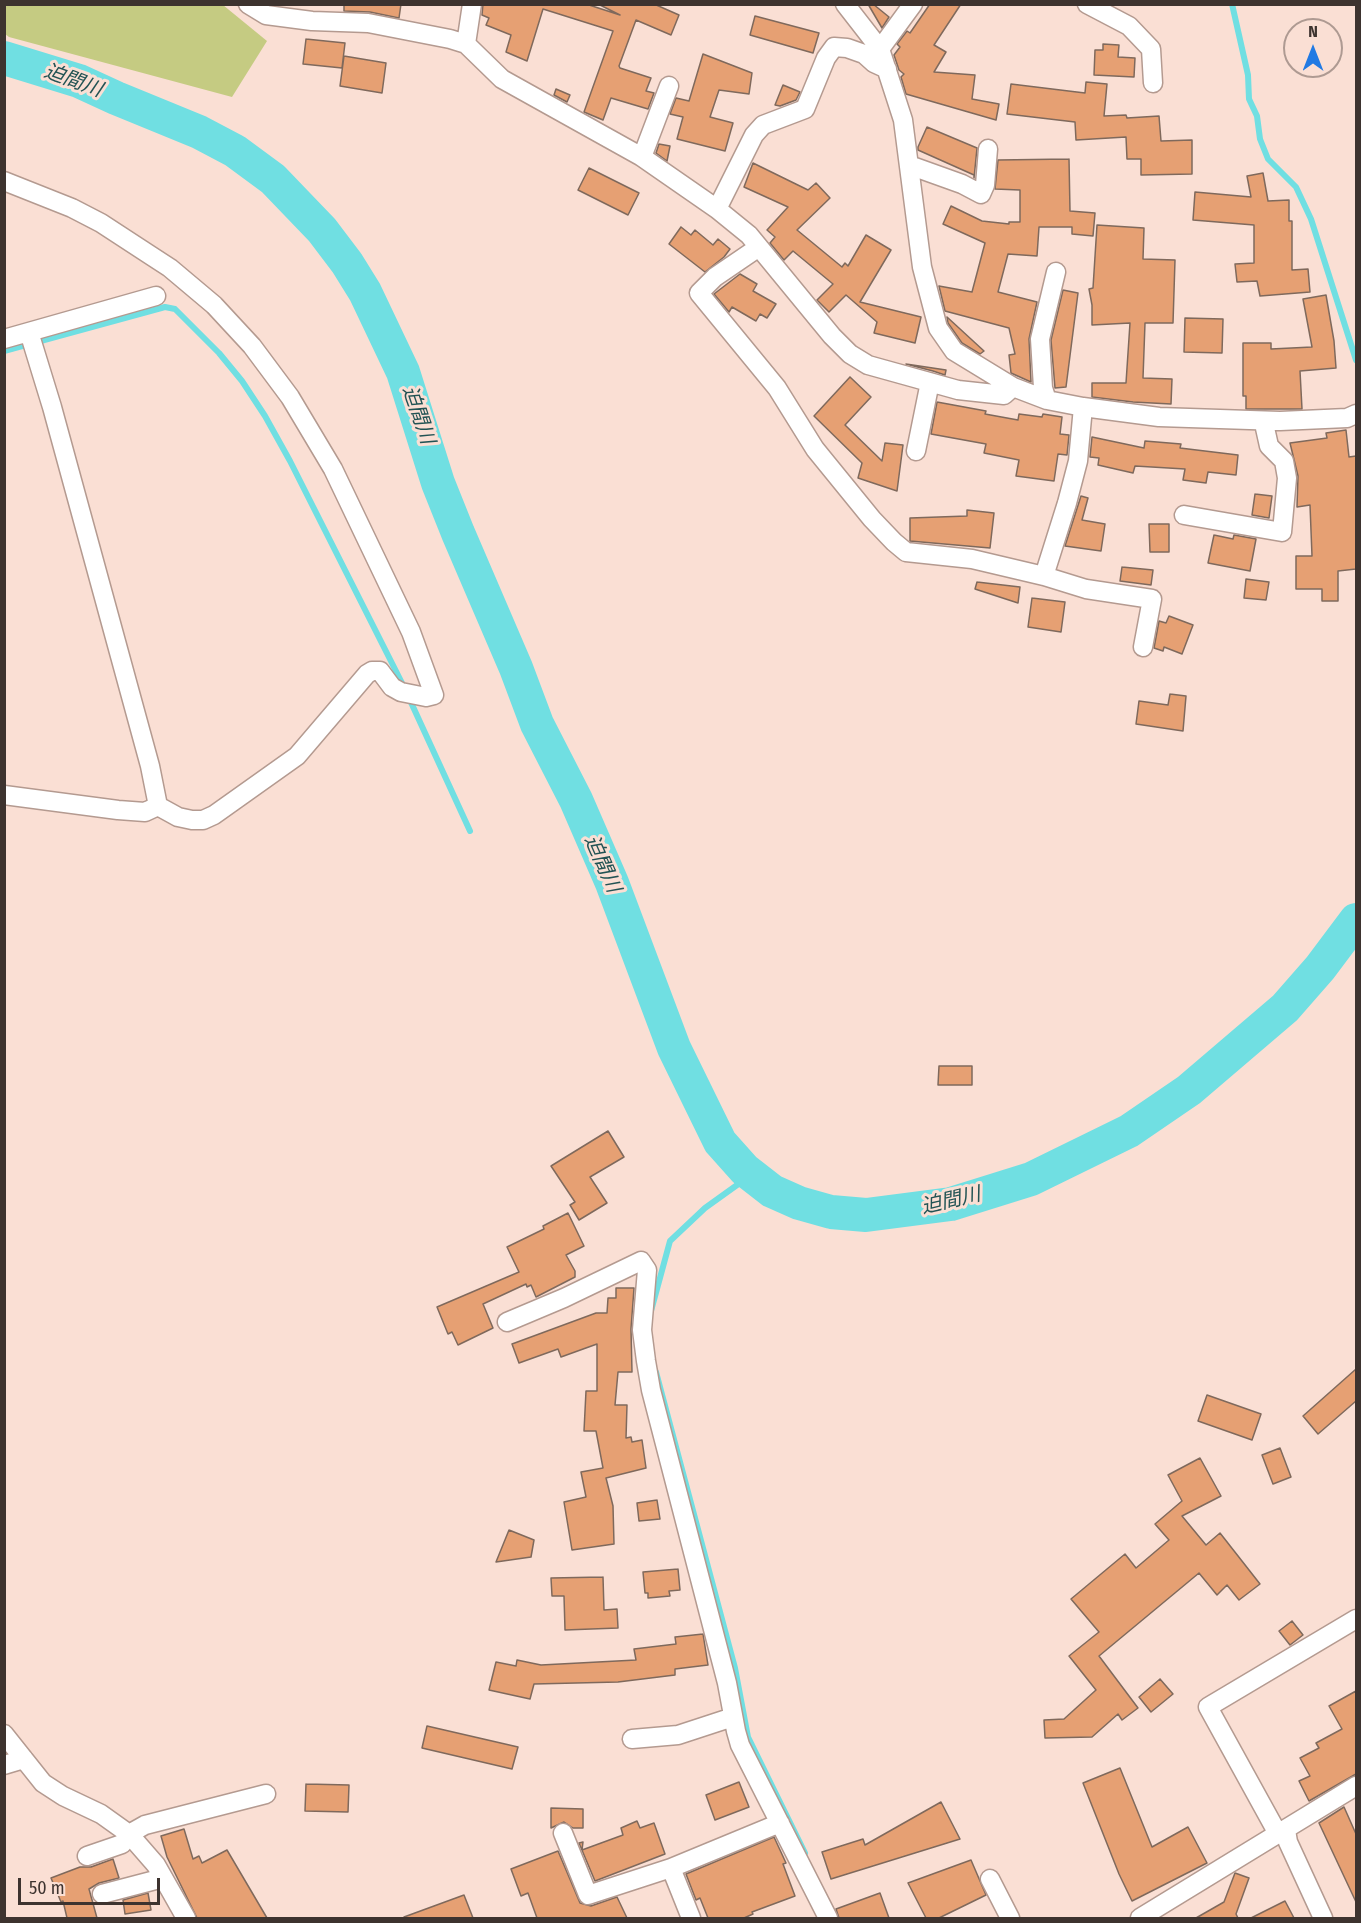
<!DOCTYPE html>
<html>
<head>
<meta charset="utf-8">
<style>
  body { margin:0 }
  #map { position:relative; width:1361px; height:1923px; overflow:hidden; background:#fadfd4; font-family:"Fira Sans Condensed",sans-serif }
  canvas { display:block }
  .frame { position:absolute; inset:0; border:6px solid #3d332f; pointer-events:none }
  .north { position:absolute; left:1283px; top:18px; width:60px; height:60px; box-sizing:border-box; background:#fadfd4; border:2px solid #ae9a92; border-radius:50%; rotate:0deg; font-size:16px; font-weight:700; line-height:24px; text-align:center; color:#3d332f }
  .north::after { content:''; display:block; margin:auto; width:21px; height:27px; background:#217ae3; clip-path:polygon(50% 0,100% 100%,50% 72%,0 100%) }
  .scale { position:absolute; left:18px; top:1878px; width:142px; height:27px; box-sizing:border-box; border:3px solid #3d332f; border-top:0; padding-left:8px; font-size:18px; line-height:21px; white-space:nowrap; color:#3d332f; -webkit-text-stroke:4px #fadfd4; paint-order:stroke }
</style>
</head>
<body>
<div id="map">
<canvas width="1361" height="1923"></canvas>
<div class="frame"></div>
<div class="north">N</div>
<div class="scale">50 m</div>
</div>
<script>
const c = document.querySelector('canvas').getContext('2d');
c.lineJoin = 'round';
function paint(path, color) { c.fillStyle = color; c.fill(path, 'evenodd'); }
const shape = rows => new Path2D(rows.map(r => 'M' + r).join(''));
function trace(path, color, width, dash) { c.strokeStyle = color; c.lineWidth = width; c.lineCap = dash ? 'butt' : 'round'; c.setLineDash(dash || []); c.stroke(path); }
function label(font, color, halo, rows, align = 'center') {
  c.font = font + ' "Fira Sans Condensed","Noto Sans JP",sans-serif'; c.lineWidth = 6; c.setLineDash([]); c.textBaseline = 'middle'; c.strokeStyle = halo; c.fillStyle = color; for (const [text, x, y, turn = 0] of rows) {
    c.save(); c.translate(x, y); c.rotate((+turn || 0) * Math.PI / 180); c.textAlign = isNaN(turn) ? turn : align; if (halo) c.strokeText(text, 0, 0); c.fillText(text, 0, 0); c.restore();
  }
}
paint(shape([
  [4,5,223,5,267,41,232,97,9,37,5,34]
]), '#c5cb82');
trace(shape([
  [1232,4,1248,75,1249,99,1257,116,1260,139,1268,159,1296,187,1311,219,1356,360],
  [4,351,165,307,175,309,219,353,242,381,265,416,290,461,405,689],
  [409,698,470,831],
  [651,1311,670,1241,705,1208,751,1175],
  [656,1372,735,1668,748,1737,805,1853]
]), '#70dfe2', 6);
trace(shape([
  [4,58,79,81,116,98,199,132,235,151,273,179,322,230,347,263,365,292,403,372,438,483,458,533,516,668,537,724,576,800,612,883,674,1048,720,1142,745,1170,772,1191,799,1203,831,1212,866,1215,951,1204,1031,1179,1129,1131,1189,1090,1285,1008,1320,968,1356,920]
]), '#70dfe2', 34);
const building = shape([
  [344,4,401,4,399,18,370,12,344,11,344,4],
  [483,4,586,4,620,15,598,4,654,4,679,15,671,35,636,20,619,66,620,68,651,78,646,91,654,93,648,109,611,98,603,120,584,112,613,31,543,9,527,61,506,52,511,35,486,25,489,18,482,15,483,4],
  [868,4,873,4,889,17,882,28,868,4],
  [930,4,961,4,934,45,946,52,934,72,975,75,972,99,999,104,996,120,906,94,901,77,904,74,899,70,894,55,900,47,897,44,907,31,910,33,930,4],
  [755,16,819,33,813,53,750,35,755,16],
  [306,39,345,43,342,68,303,64,306,39],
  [1103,44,1119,45,1118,57,1135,58,1134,77,1094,75,1095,50,1103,50,1103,44],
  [703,54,752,73,749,94,719,90,710,117,733,123,725,151,677,139,683,117,670,114,676,98,689,101,703,54],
  [344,56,386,63,382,93,340,86,344,56],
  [1086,82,1107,84,1104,116,1126,115,1127,118,1159,116,1161,141,1192,140,1192,174,1141,175,1141,159,1127,159,1126,137,1076,140,1075,122,1007,114,1011,84,1085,93,1086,82],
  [783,85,800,92,796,100,780,106,775,105,783,85],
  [556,89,570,95,567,102,554,95,556,89],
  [927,127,977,148,974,178,974,175,918,150,918,147,927,127],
  [659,144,670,146,667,161,656,153,659,144],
  [1069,159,1070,211,1095,213,1093,236,1072,234,1072,227,1039,227,1037,256,1008,254,998,292,1037,302,1029,339,1031,382,1011,373,1009,355,1015,354,1009,328,945,311,939,286,972,292,985,243,943,224,951,206,982,221,1009,224,1009,222,1020,222,1020,190,995,189,998,160,1069,159],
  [753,163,808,190,816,183,830,198,797,230,842,267,845,263,848,266,866,235,891,250,860,302,921,317,915,343,874,333,877,322,846,295,829,312,817,300,833,284,793,251,784,260,770,243,775,237,767,230,788,207,744,187,753,163],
  [589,168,639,193,628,215,578,190,589,168],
  [1263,173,1268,201,1289,200,1289,221,1292,221,1292,270,1308,269,1310,292,1260,296,1257,281,1237,282,1235,264,1254,263,1254,225,1193,220,1195,192,1251,197,1247,176,1263,173],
  [1097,225,1144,228,1143,259,1175,260,1173,323,1145,323,1143,378,1172,379,1171,404,1133,402,1092,397,1092,383,1126,383,1130,323,1092,325,1092,305,1089,289,1093,288,1097,225],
  [681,227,691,235,695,230,713,245,718,239,730,249,724,257,705,272,669,244,681,227],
  [740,274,757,284,753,291,776,304,767,318,760,314,756,321,732,307,729,312,714,294,740,274],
  [1063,290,1078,293,1066,387,1055,388,1051,340,1063,290],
  [1326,295,1334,341,1336,368,1300,371,1302,409,1246,409,1246,396,1243,396,1243,343,1271,343,1271,349,1312,347,1303,299,1326,295],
  [947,317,984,351,980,354,962,343,948,323,947,317],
  [1185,318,1223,319,1222,353,1184,352,1185,318],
  [906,364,946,370,945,375,933,371,906,364],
  [850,377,871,397,845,425,882,461,885,443,903,445,897,491,858,478,862,463,814,416,850,377],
  [937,402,986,411,985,414,1018,420,1019,414,1042,417,1043,414,1062,417,1060,434,1069,435,1067,455,1058,454,1054,481,1016,476,1019,460,984,453,986,444,931,434,937,402],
  [1346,430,1349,457,1356,456,1356,569,1338,571,1338,601,1322,601,1322,589,1296,589,1296,556,1312,556,1310,505,1297,507,1298,476,1290,443,1327,438,1326,433,1346,430],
  [1092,437,1144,448,1145,441,1181,444,1180,448,1238,455,1236,475,1208,472,1206,483,1183,480,1185,469,1135,466,1133,473,1098,465,1099,458,1090,457,1092,437],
  [1255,494,1272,496,1269,518,1252,515,1255,494],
  [1081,496,1088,498,1082,520,1105,524,1101,551,1065,546,1081,496],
  [967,510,994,513,990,548,910,541,910,518,967,516,967,510],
  [1149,524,1169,524,1169,552,1150,552,1149,524],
  [1214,535,1233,539,1234,535,1256,539,1250,571,1208,563,1214,535],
  [1122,567,1153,570,1151,585,1120,581,1122,567],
  [1246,579,1269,582,1266,600,1244,598,1246,579],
  [977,582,1020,587,1018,603,975,589,977,582],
  [1032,598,1065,602,1061,632,1028,627,1032,598],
  [1169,616,1193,625,1182,654,1164,647,1163,651,1154,648,1159,621,1166,623,1169,616],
  [1170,694,1186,696,1183,731,1136,724,1139,701,1168,705,1170,694],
  [939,1066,972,1066,972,1085,938,1085,939,1066],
  [608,1131,624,1157,590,1177,607,1203,579,1220,570,1205,575,1202,551,1166,608,1131],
  [568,1213,584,1246,566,1255,575,1271,575,1277,536,1297,531,1285,527,1287,526,1284,483,1304,493,1328,458,1345,452,1332,448,1334,437,1307,519,1272,507,1247,544,1229,543,1226,568,1213],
  [616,1288,634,1288,631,1329,632,1372,618,1372,615,1405,627,1405,626,1438,631,1437,632,1442,642,1440,646,1468,606,1478,613,1506,614,1544,572,1550,564,1502,586,1497,581,1472,603,1468,596,1431,584,1431,586,1391,597,1391,597,1344,561,1357,558,1349,519,1363,512,1344,596,1313,607,1313,608,1298,616,1298,616,1288],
  [1356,1369,1356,1401,1318,1434,1303,1416,1356,1369],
  [1207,1395,1261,1414,1252,1440,1198,1421,1207,1395],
  [1280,1448,1291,1477,1273,1484,1262,1455,1280,1448],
  [1200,1458,1221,1496,1182,1516,1206,1545,1220,1533,1260,1584,1239,1600,1227,1585,1217,1595,1199,1573,1099,1656,1138,1708,1122,1720,1118,1714,1092,1737,1045,1738,1044,1720,1064,1719,1096,1690,1069,1656,1099,1632,1071,1599,1125,1554,1136,1568,1169,1540,1155,1524,1182,1501,1168,1475,1200,1458],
  [657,1500,660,1519,639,1521,637,1503,657,1500],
  [509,1530,534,1540,531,1557,496,1562,509,1530],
  [678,1569,680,1590,669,1591,670,1596,648,1598,648,1593,645,1593,643,1572,678,1569],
  [603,1577,604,1610,617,1609,618,1628,565,1630,564,1596,552,1596,551,1578,603,1577],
  [1292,1621,1303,1635,1290,1645,1279,1631,1292,1621],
  [703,1634,708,1665,675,1669,675,1675,618,1682,534,1684,530,1699,489,1690,496,1662,516,1666,517,1660,541,1665,636,1660,634,1649,676,1644,675,1637,703,1634],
  [1160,1679,1173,1694,1151,1712,1139,1697,1160,1679],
  [1356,1691,1356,1774,1309,1801,1299,1781,1310,1776,1300,1758,1319,1748,1316,1743,1342,1729,1329,1706,1356,1691],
  [427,1726,518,1747,512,1769,422,1748,427,1726],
  [1120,1768,1152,1847,1188,1827,1207,1863,1132,1901,1119,1874,1083,1783,1120,1768],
  [739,1782,749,1807,715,1820,706,1795,739,1782],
  [306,1784,349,1785,348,1812,305,1811,306,1784],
  [941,1802,960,1839,831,1879,822,1852,863,1839,865,1845,941,1802],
  [1344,1807,1356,1834,1356,1902,1319,1823,1344,1807],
  [551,1808,583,1809,583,1828,573,1828,564,1822,551,1828,551,1808],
  [637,1821,640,1828,654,1823,665,1854,595,1881,579,1843,583,1842,582,1850,623,1835,621,1828,637,1821],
  [184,1829,193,1859,199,1856,202,1863,227,1850,267,1918,197,1918,167,1857,161,1836,184,1829],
  [774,1837,786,1863,783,1864,795,1896,752,1912,753,1914,744,1918,708,1918,700,1898,696,1900,686,1874,774,1837],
  [558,1851,580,1903,591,1906,617,1897,627,1918,537,1918,528,1893,521,1896,511,1869,558,1851],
  [113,1859,119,1878,99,1883,89,1889,97,1918,67,1918,63,1901,61,1902,51,1878,80,1867,91,1867,113,1859],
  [971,1860,986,1895,939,1918,926,1918,908,1883,971,1860],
  [1235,1873,1249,1878,1236,1914,1238,1918,1196,1918,1224,1902,1235,1873],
  [148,1893,151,1910,125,1914,123,1900,148,1893],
  [880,1893,889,1918,839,1918,836,1909,880,1893],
  [464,1895,473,1918,404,1918,404,1917,464,1895],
  [1285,1901,1294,1918,1251,1918,1285,1901]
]);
paint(building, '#e6a073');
trace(building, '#7f695c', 1.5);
const minor = shape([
  [248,4,266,15,312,21,368,23,450,39,466,44,502,79,642,157,717,209,749,235,832,336,850,354,868,365,958,390,1004,395,1013,387],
  [845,4,880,49,903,120,922,267,938,328,954,351,1013,387,1047,400,1083,407,1159,417,1280,421,1347,418,1356,414],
  [1087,4,1129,26,1151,49,1153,83],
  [466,44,472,4],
  [880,49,913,4],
  [642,157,669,86],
  [909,165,962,184,981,194,985,185,988,149],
  [4,181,72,208,101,223,150,255,170,268,214,305,252,346,290,397,333,469,411,632,434,695,426,697,401,692,392,687,380,671,372,671,367,674,297,756,214,815,203,820,192,820,178,817,158,806,150,766,52,407,29,332],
  [717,209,754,135,763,125,805,109,826,58,834,47,847,48,864,54,874,63,887,69],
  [759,247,715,277,699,293,777,388,815,449,872,519,894,542,906,552,972,559,1044,576,1086,589,1152,599,1143,647],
  [4,339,156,296],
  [1047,400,1043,388,1040,339,1056,272],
  [916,451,930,382],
  [1184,515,1282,532,1287,478,1284,461,1269,446,1265,428,1266,421],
  [1044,576,1067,503,1078,461,1083,407],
  [4,795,118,810,145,812,158,806],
  [507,1322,564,1298,641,1261,647,1270,642,1330,646,1361,651,1390,727,1683,736,1731,740,1745,828,1918],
  [4,1734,43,1783,63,1796,101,1814,129,1834,156,1865,186,1918],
  [632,1739,678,1735,733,1717],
  [4,1765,24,1759],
  [1286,1830,1288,1842,1323,1918],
  [563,1833,588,1895,671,1868,780,1823],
  [1278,1834,1208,1707,1356,1619],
  [87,1856,122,1844,129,1834,145,1825,266,1794],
  [671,1868,691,1918],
  [990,1879,1010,1918],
  [102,1894,163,1878],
  [1140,1918,1356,1786]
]);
trace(minor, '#b49a90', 21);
trace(minor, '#fff', 18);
label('italic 20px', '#225354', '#fadfd4', [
  ["迫間川",73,81,20],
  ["迫間川",418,415,71],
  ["迫間川",602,864,66],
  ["迫間川",951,1201,-13]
]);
</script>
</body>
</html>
